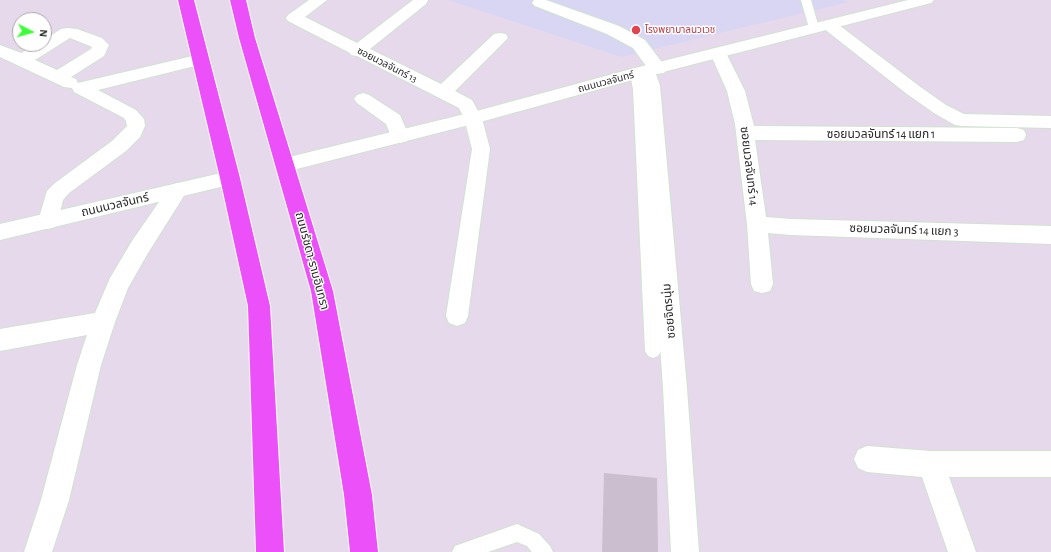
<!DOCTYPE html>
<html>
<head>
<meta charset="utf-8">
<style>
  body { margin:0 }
  #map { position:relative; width:1051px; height:552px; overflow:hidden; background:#e7d9ec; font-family:"Alegreya Sans",sans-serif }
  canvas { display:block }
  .north { position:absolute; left:12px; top:12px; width:40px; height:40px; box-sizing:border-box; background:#fff; border:1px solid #a9a9a9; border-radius:50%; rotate:96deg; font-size:11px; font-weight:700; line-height:16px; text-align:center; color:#292929 }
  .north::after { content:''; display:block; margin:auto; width:14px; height:18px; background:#3aff34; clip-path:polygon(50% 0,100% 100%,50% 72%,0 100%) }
</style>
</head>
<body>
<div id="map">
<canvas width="1051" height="552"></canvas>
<div class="north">N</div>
</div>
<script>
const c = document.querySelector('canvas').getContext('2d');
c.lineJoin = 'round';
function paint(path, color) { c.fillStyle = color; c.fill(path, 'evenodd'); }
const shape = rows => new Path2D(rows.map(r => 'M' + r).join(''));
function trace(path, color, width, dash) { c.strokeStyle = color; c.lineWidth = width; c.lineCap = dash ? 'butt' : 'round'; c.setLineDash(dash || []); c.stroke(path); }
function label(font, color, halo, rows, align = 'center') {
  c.font = font + ' "Alegreya Sans","Noto Sans Thai",sans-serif'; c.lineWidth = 3; c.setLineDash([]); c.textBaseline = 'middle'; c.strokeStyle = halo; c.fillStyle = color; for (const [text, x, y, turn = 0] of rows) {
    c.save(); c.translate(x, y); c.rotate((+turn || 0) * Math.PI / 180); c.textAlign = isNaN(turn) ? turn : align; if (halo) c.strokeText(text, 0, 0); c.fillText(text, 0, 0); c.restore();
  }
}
paint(shape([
  [448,0,842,0,849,2,621,57]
]), '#d9d6f4');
paint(shape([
  [604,473,657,478,658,552,602,552]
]), '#cbbece');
const service = shape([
  [801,0,811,0,819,28,818,30,814,31,809,28,801,0],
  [635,70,639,71,645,89,661,351,658,356,653,358,648,356,645,351,633,89,630,74,631,71,635,70],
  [517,524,539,534,550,546,553,552,532,552,527,546,517,542,488,552,452,552,455,546,517,524]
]);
const minor = shape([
  [309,0,327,0,305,17,357,43,413,0,428,0,426,4,370,49,441,84,494,34,500,33,506,34,508,38,455,91,472,100,482,118,490,149,468,316,465,323,457,326,449,323,446,316,472,149,464,118,459,108,357,56,351,55,350,53,288,21,286,18,288,15,309,0],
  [534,0,546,0,619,26,645,40,667,69,664,73,656,74,660,86,687,388,699,552,671,552,663,388,642,86,638,71,641,67,646,66,633,48,607,34,535,6,532,3,534,0],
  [829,20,835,22,919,86,946,105,964,114,1051,116,1051,128,961,126,955,125,934,113,907,94,823,28,821,25,823,22,829,20],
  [67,28,77,29,102,38,109,45,104,56,71,77,76,79,78,83,201,54,207,55,209,59,207,63,98,90,136,110,144,119,145,126,140,137,126,151,69,193,63,200,58,221,55,227,48,229,41,227,38,221,47,191,55,183,112,141,127,126,126,121,124,118,74,92,72,88,64,87,0,57,0,45,21,53,37,44,44,44,44,40,61,29,67,28],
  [70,38,90,46,92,47,91,49,57,70,35,60,70,38],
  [718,48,724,49,745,91,754,126,1017,128,1024,130,1026,135,1024,140,1017,142,755,140,766,217,791,219,1051,226,1051,244,791,235,768,233,773,284,770,291,762,293,754,291,751,284,747,224,735,124,727,91,710,53,712,49,718,48],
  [363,93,369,95,400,115,409,136,407,141,400,143,393,141,386,124,357,103,354,99,357,95,363,93],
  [177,183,184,186,187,191,148,253,128,288,115,322,101,365,69,500,52,552,24,552,41,500,77,365,87,335,0,351,0,329,95,313,110,278,132,241,170,186,177,183],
  [867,446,931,451,1051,451,1051,477,949,477,976,552,948,552,922,477,867,472,858,468,854,459,858,450,867,446]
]);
const secondary = shape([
  [908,0,934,0,931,3,636,79,473,124,285,172,278,170,275,165,278,160,285,158,473,112,635,68,908,0],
  [230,171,237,173,240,178,237,183,0,240,0,224,230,171]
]);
const primary = shape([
  [178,0,194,0,240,178,270,306,284,552,256,552,248,306,220,178,178,0],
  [230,0,246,0,255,38,333,291,372,495,378,552,350,552,344,495,311,291,239,38,230,0]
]);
trace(service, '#cfe3cf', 2);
trace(minor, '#cfe3cf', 2);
trace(secondary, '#cfe3cf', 2);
trace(primary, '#fff', 2);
paint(service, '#fff');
paint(minor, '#fff');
paint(secondary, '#fff');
paint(primary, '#ec51f9');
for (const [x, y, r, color] of [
  [636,30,5,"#e0444e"]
]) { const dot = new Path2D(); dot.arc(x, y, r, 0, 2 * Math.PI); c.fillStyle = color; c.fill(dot); trace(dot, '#fff', 1.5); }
label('10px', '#be3a42', '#fff', [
  ["โรงพยาบาลนวเวช",645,30]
], 'left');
label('10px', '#292929', '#fff', [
  ["ซอยนวลจันทร์ 13",387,65,27],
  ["ถนนนวลจันทร์",606,82,-15]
]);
label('12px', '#292929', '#fff', [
  ["ซอยนวลจันทร์ 14 แยก 1",881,134],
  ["ซอยนวลจันทร์ 14",749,166,83],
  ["ถนนนวลจันทร์",115,205,-13],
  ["ซอยนวลจันทร์ 14 แยก 3",904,230,2],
  ["ถนนรัชดา-รามอินทรา",312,261,75],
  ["ซอยจิตรนุ่ม",669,311,-95]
]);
</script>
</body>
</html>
